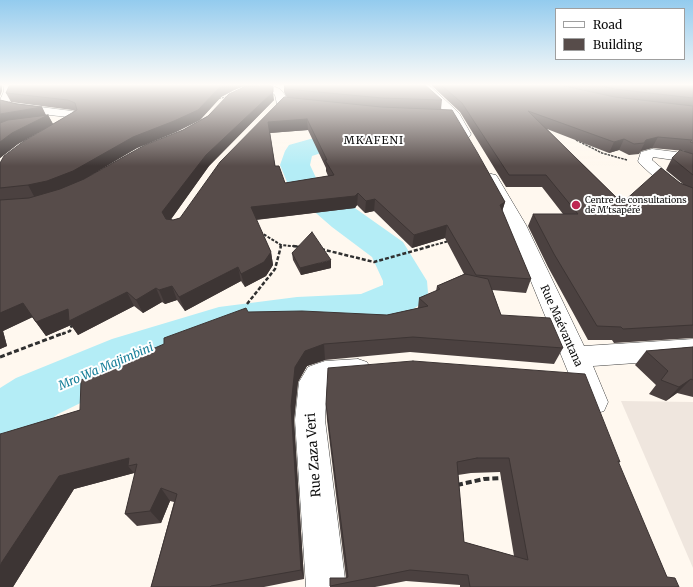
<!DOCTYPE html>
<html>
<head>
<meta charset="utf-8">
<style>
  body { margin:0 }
  #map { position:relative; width:693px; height:587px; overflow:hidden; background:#fff8ef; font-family:Merriweather,serif }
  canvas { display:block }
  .legend { position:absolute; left:555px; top:8px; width:130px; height:52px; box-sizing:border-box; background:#fff; border:1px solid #9f9f9f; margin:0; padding:5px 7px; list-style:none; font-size:12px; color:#0e0e0e }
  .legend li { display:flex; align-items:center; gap:8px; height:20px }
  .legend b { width:20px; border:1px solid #9f9f9f }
</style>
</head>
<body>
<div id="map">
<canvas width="693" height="587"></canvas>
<ul class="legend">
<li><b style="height:5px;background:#fff"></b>Road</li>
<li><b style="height:11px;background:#574c4a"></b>Building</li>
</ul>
</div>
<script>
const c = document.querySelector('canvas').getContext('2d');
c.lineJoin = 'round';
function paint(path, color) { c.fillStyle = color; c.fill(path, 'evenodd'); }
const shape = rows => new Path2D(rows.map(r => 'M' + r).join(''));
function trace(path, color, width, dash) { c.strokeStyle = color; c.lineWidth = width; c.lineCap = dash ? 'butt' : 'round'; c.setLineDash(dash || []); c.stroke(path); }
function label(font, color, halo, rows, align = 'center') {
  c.font = font + ' Merriweather,serif'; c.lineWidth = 4; c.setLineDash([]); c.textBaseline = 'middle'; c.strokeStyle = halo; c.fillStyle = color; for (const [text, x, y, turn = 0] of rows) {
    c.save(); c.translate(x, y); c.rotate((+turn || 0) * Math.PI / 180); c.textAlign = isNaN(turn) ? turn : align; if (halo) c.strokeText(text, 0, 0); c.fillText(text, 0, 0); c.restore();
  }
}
paint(shape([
  [621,401,693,402,693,568]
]), '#efe6de');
paint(shape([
  [377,84,397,84,407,102,412,115,402,132,386,140,346,150,324,152,312,156,310,165,318,182,403,242,427,281,428,293,421,304,410,311,382,323,365,328,297,331,224,342,150,369,58,414,22,441,0,449,0,388,16,378,112,339,219,307,297,297,361,294,383,285,383,281,372,257,332,227,294,194,289,187,280,165,285,151,289,145,321,136,346,134,369,129,384,122,388,115,385,102,377,84]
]), '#b4edf6');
const minor = shape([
  [3,84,13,84,14,91,9,103,72,111,78,114,80,119,60,134,52,134,50,131,52,128,68,117,22,112,0,107,0,100,4,91,3,84],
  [418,84,428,84,459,113,471,134,469,137,461,137,450,117,422,90,418,84],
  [273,86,280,89,285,95,286,99,310,102,315,105,310,108,281,105,277,104,275,95,271,92,243,94,238,91,243,88,273,86],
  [652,149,676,152,693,157,693,166,674,160,653,157,652,160,685,188,693,191,693,202,673,194,640,164,638,161,641,152,652,149],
  [491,174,496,175,498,178,526,225,584,346,693,339,693,359,593,366,608,402,604,411,594,414,584,411,508,225,484,178,486,175,491,174],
  [358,359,367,362,371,370,367,378,358,381,328,383,327,384,325,420,346,587,306,587,295,420,299,382,308,367,316,364,325,361,358,359]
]);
trace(minor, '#414141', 1);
trace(shape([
  [216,99,227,97]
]), '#303030', 1, [2, 1]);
trace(shape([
  [576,140,602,153,627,160]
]), '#303030', 1.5, [2.5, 1]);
trace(shape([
  [260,232,281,245,302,247],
  [280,247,281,245],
  [427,247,449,241]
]), '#303030', 2, [3, 1.5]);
trace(shape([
  [293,246,302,247],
  [321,249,374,262,431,246],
  [247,304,275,269,281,246],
  [62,334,70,331,72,324]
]), '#303030', 2.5, [4, 2]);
trace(shape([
  [0,357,64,333]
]), '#303030', 3, [5, 2.5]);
trace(shape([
  [457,485,484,479,503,478]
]), '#303030', 4, [6, 3]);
paint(minor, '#fff');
paint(shape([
  [10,84,258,84,259,86,274,100,209,166,171,219,173,220,180,218,287,98,284,92,284,84,442,100,441,109,505,202,502,211,531,279,526,293,492,290,501,315,563,348,554,364,410,352,325,360,307,366,298,382,294,420,304,579,264,587,151,587,174,502,170,501,161,523,137,526,125,514,135,474,134,473,74,489,13,587,0,587,7,432,80,410,248,312,387,315,418,308,419,298,436,291,437,286,464,274,445,238,412,248,374,211,365,213,357,205,355,208,256,220,271,252,273,265,266,276,245,287,241,281,185,311,177,300,165,304,162,302,143,313,134,306,78,335,71,325,46,336,32,317,3,331,7,346,0,349,0,163,43,130,18,144,0,158,0,100,17,104,42,107,46,115,48,115,53,124,75,111,72,110,11,102,6,93],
  [244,86,208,116,183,130,84,179,137,148,176,132,200,120,221,97,234,90],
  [308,130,326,168,326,171,328,176,285,183,275,166,270,133],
  [430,84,693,84,693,338,614,343,612,340,588,340,548,267,528,226,533,214,563,214,542,187,506,187,460,112],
  [547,129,609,153,619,150,629,155,639,154,641,151,652,148,685,151,672,158,666,170,683,184,622,203],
  [292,253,331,268,301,275,293,260],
  [693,347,693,397,677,393,666,401,649,394,656,385,635,365,646,351],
  [326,404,620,462,618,463,667,577,679,587,460,587,460,585,406,581,375,587,330,587,330,586,346,578,327,420],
  [500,472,514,556,464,542,458,475,471,473]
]), '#4b4140');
paint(shape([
  [0,84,2,84,2,91,0,96],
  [227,84,244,84,244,86,234,90,221,97,200,120,176,132,137,148,78,183,35,198,28,185],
  [273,92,274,100,209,166,167,225,162,212,206,155],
  [42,107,46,116,48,115,53,124,18,144,0,158,0,114],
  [307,119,308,130,269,133,268,122],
  [658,137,652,148,641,151,639,154,646,140],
  [624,139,619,150,609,153,614,142],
  [358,193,357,205,355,208,253,220,251,207],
  [375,199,374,211,365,213,366,201],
  [505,202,501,215,500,205],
  [447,225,445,238,412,248,414,235],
  [271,252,273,265,266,276,245,287,241,274],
  [331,260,331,268,301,275,300,268],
  [238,267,241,281,185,311,179,297],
  [172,286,177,300,165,304,159,290],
  [156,288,162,302,143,313,136,300],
  [127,292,134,306,78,335,71,325,46,336,36,322,68,309],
  [23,303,33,317,3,331,7,346,0,349,0,313],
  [324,344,325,360,307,366,298,382,294,420,304,579,301,570,291,406,295,367,305,351],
  [691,379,677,393,666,401,679,387],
  [129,458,128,466,134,473,74,489,13,587,0,587,0,565,59,476],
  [161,488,170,501,161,523,150,511]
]), '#3d3534');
const building = shape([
  [10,84,227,84,219,88,198,110,174,121,133,137,73,171,47,181,28,185,0,188,0,163,4,156,24,141,77,110,75,103,68,100,6,93,10,84],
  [284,84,424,84,442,100,382,98,286,89,284,84],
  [440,84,555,84,615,97,693,106,693,143,690,142,692,140,658,137,646,140,644,143,634,144,624,139,614,142,528,111,622,203,661,168,680,183,693,188,693,325,623,329,621,327,597,326,554,254,533,214,578,214,546,175,509,175,462,103,440,84],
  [594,84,693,84,693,98,615,89,594,84],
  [270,85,273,87,273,92,206,155,162,212,166,219,173,220,180,218,220,162,284,97,381,107,452,110,477,152,505,202,500,205,531,279,476,275,447,225,414,235,375,199,366,201,358,193,355,196,251,207,271,252,264,262,241,274,238,267,179,297,172,286,159,290,156,288,136,300,127,292,69,321,68,309,36,322,23,303,0,313,0,200,29,198,60,189,84,179,145,145,183,130,208,116,229,94,244,87,270,85],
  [307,119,327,160,325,160,334,175,285,183,279,166,275,166,268,122,307,119],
  [0,100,17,104,42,107,0,114,0,100],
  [48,115,12,133,0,142,0,123,8,120,48,115],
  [680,150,693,154,693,175,672,158,680,150],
  [312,232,331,260,300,268,292,253,312,232],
  [465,274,488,279,501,315,550,318,563,348,413,337,324,344,305,351,295,367,291,406,301,570,211,586,210,587,151,587,177,494,161,488,150,511,125,514,137,464,128,466,129,458,59,476,0,565,0,434,7,432,80,410,81,380,164,344,164,338,246,308,248,312,302,311,387,315,428,306,419,298,440,289,437,286,465,274],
  [693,347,693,380,691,379,679,387,661,380,668,371,646,351,693,347],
  [413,361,585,374,620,462,618,461,667,577,675,578,679,587,470,587,468,575,410,570,330,586,330,578,346,578,348,577,326,404,328,368,413,361],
  [477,458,509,458,528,560,464,542,457,462,477,458]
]);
paint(building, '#574c4a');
trace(building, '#3d3534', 1);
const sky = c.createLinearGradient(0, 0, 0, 166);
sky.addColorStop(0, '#93cbee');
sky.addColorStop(0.51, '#fffcf8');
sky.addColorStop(1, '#fffcf800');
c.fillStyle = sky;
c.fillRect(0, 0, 693, 166);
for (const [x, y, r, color] of [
  [576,205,5,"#be2652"]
]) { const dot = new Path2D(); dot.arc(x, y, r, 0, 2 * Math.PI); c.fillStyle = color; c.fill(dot); trace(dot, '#fff', 1.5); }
label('9px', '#0e0e0e', '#fff', [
  ["Centre de consultations",585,200],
  ["de M'tsapéré",585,210]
], 'left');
c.letterSpacing = '1px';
label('11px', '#0e0e0e', '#fff', [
  ["MKAFENI",374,141]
]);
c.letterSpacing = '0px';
label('11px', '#0e0e0e', '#fff', [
  ["Rue Maévantana",561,326,66]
]);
label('italic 12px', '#177f99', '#fff', [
  ["Mro Wa Majimbini",106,367,-23]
]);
label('13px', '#0e0e0e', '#fff', [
  ["Rue Zaza Veri",314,455,-94]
]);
</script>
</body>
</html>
